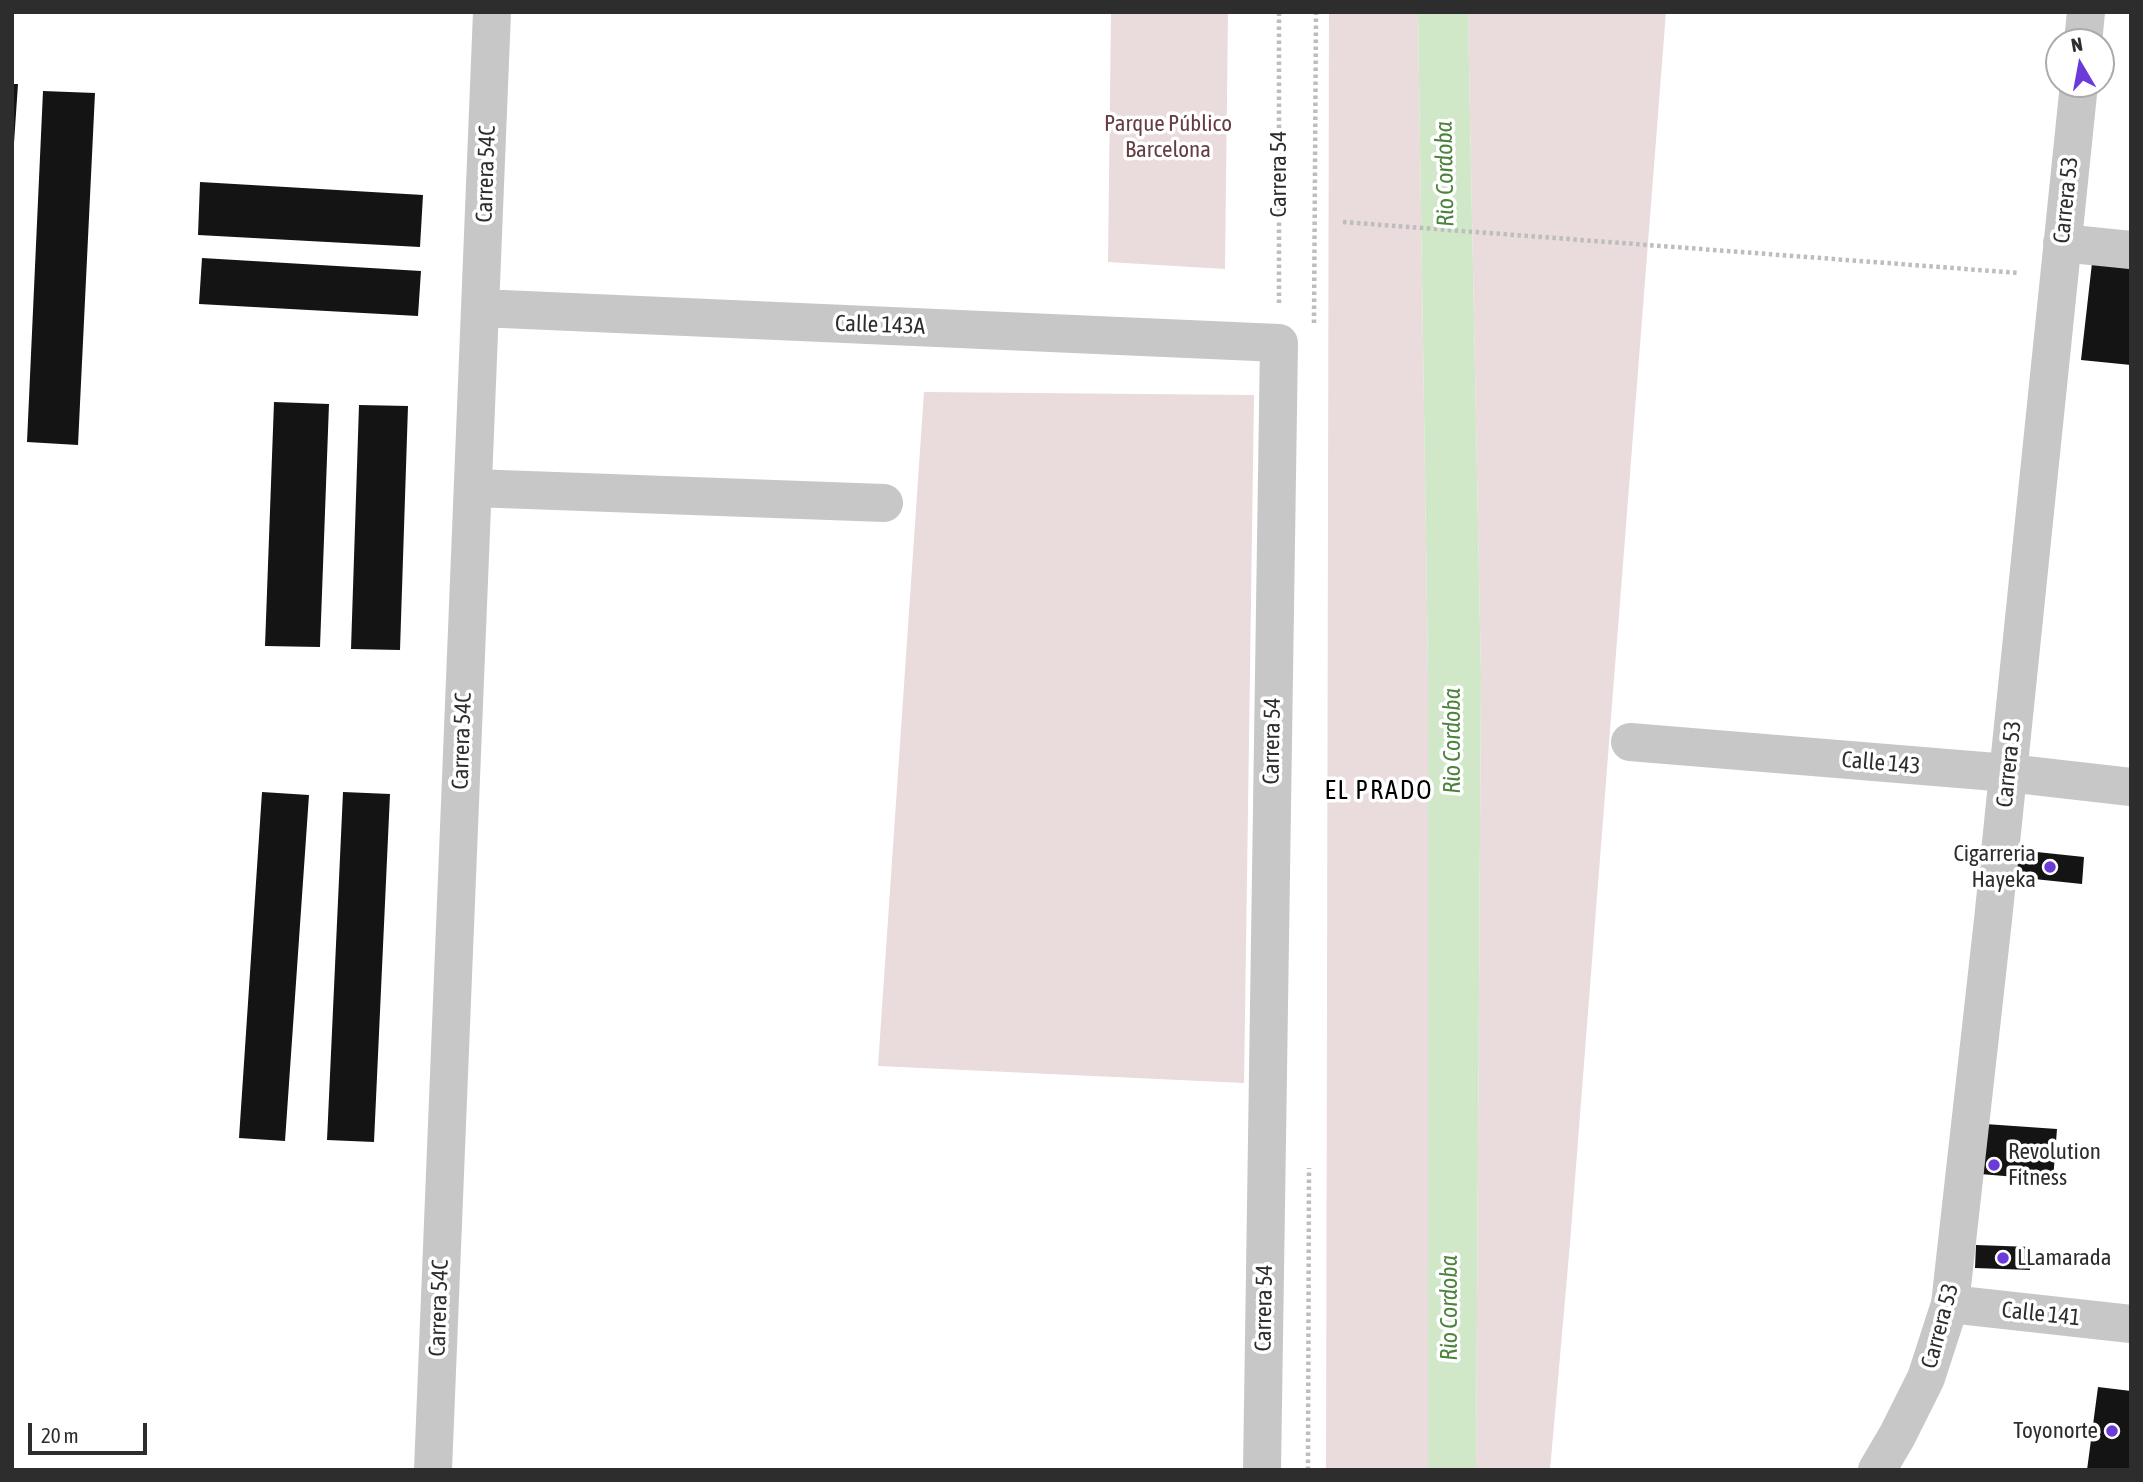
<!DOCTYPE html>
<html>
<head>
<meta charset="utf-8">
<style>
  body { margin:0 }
  #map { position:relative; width:2143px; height:1482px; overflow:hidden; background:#fff; font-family:"Asap Condensed",sans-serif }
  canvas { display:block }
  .frame { position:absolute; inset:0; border:14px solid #2d2d2d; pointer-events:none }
  .north { position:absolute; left:2045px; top:28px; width:70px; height:70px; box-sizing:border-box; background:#fff; border:2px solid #ababab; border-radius:50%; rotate:350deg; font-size:19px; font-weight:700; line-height:28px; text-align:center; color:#2d2d2d }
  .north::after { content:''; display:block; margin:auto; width:24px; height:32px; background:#6c3ad9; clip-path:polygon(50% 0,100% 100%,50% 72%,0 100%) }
  .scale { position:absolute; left:28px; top:1423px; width:119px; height:32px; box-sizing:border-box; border:4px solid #2d2d2d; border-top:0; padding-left:9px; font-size:21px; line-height:24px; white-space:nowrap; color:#2d2d2d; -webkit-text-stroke:5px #fff; paint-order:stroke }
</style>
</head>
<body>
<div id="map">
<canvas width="2143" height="1482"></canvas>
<div class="frame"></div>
<div class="north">N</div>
<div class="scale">20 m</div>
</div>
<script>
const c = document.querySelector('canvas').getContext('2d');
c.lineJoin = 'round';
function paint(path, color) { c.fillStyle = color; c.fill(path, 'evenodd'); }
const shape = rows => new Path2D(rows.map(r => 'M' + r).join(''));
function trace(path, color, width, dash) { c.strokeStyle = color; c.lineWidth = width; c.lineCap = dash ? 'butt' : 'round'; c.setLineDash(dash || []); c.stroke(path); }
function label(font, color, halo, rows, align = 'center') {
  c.font = font + ' "Asap Condensed",sans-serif'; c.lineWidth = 7; c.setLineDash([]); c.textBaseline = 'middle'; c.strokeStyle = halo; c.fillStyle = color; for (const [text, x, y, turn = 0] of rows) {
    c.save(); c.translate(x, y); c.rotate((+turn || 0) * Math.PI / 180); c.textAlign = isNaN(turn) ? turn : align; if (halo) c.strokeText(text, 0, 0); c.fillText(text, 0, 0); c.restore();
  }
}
paint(shape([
  [1111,12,1228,12,1225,269,1108,262],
  [1329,12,1418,12,1428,672,1428,1470,1326,1470],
  [1468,12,1666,12,1570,1243,1550,1470,1476,1470,1481,676],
  [924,392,1254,395,1244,1083,878,1066]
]), '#eadbdd');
paint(shape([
  [1418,12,1468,12,1481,676,1476,1470,1428,1470,1428,672]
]), '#d0e8c8');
paint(shape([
  [12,84,18,84,14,143,12,143],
  [43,91,95,93,78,445,27,442],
  [200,182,423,195,420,247,198,235],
  [202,258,421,271,418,316,199,304],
  [2092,263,2131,267,2131,365,2081,360],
  [274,402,329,404,320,647,265,646],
  [359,405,408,406,400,650,351,649],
  [262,792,309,795,285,1141,239,1138],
  [343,792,390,794,374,1142,327,1140],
  [2018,850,2084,857,2082,884,2015,877],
  [1985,1124,2057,1129,2053,1180,1980,1174],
  [1976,1245,2031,1247,2030,1270,1975,1268],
  [2098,1387,2131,1391,2131,1470,2087,1470]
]), '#141414');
trace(shape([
  [1343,222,2019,273],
  [1279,303,1279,12],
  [1314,323,1316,12],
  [1308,1470,1309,1168]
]), '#bdbdbd', 4.5, [3.5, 3.5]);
trace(shape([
  [2083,42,2086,12],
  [2062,243,2131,250],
  [480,308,1279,343,1262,1470],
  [473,488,884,503],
  [1630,742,2008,773,2131,787],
  [1950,1304,2131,1324],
  [433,1470,492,12],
  [1877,1470,1897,1436,1926,1378,1950,1304,1993,920,2079,84]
]), '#c7c7c7', 38);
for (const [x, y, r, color] of [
  [2050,867,7,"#6c3ad9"],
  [1994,1165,7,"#6c3ad9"],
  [2003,1258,7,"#6c3ad9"],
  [2112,1431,7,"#6c3ad9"]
]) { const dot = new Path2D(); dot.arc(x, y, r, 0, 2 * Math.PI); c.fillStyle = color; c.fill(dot); trace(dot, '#fff', 2.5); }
label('23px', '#653e41', '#fff', [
  ["Parque Público",1168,124],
  ["Barcelona",1168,150]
]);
label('23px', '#2d2d2d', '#fff', [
  ["Carrera 54C",486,174,-88],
  ["Carrera 54",1279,174,-90],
  ["Carrera 53",2066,200,-84],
  ["Calle 143A",880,325,2],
  ["Carrera 54C",462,741,-88],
  ["Carrera 54",1272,741,-89],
  ["Calle 143",1881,763,5],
  ["Carrera 53",2009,764,-84],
  ["Carrera 54C",439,1308,-88],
  ["Carrera 54",1264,1308,-89],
  ["Calle 141",2041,1314,6],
  ["Carrera 53",1940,1326,-75]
]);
label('23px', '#2d2d2d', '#fff', [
  ["Cigarreria",2036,854],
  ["Hayeka",2036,880],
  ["Revolution",2008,1152,"left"],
  ["Fitness",2008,1178,"left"],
  ["LLamarada",2017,1258,"left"],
  ["Toyonorte",2098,1431]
], 'right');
label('italic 24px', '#4e833f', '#fff', [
  ["Rio Cordoba",1445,174,-91],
  ["Rio Cordoba",1452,741,-90],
  ["Rio Cordoba",1449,1308,-90]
]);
c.letterSpacing = '2px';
label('26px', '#000', '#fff', [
  ["EL PRADO",1379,791]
]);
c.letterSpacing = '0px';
</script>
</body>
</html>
